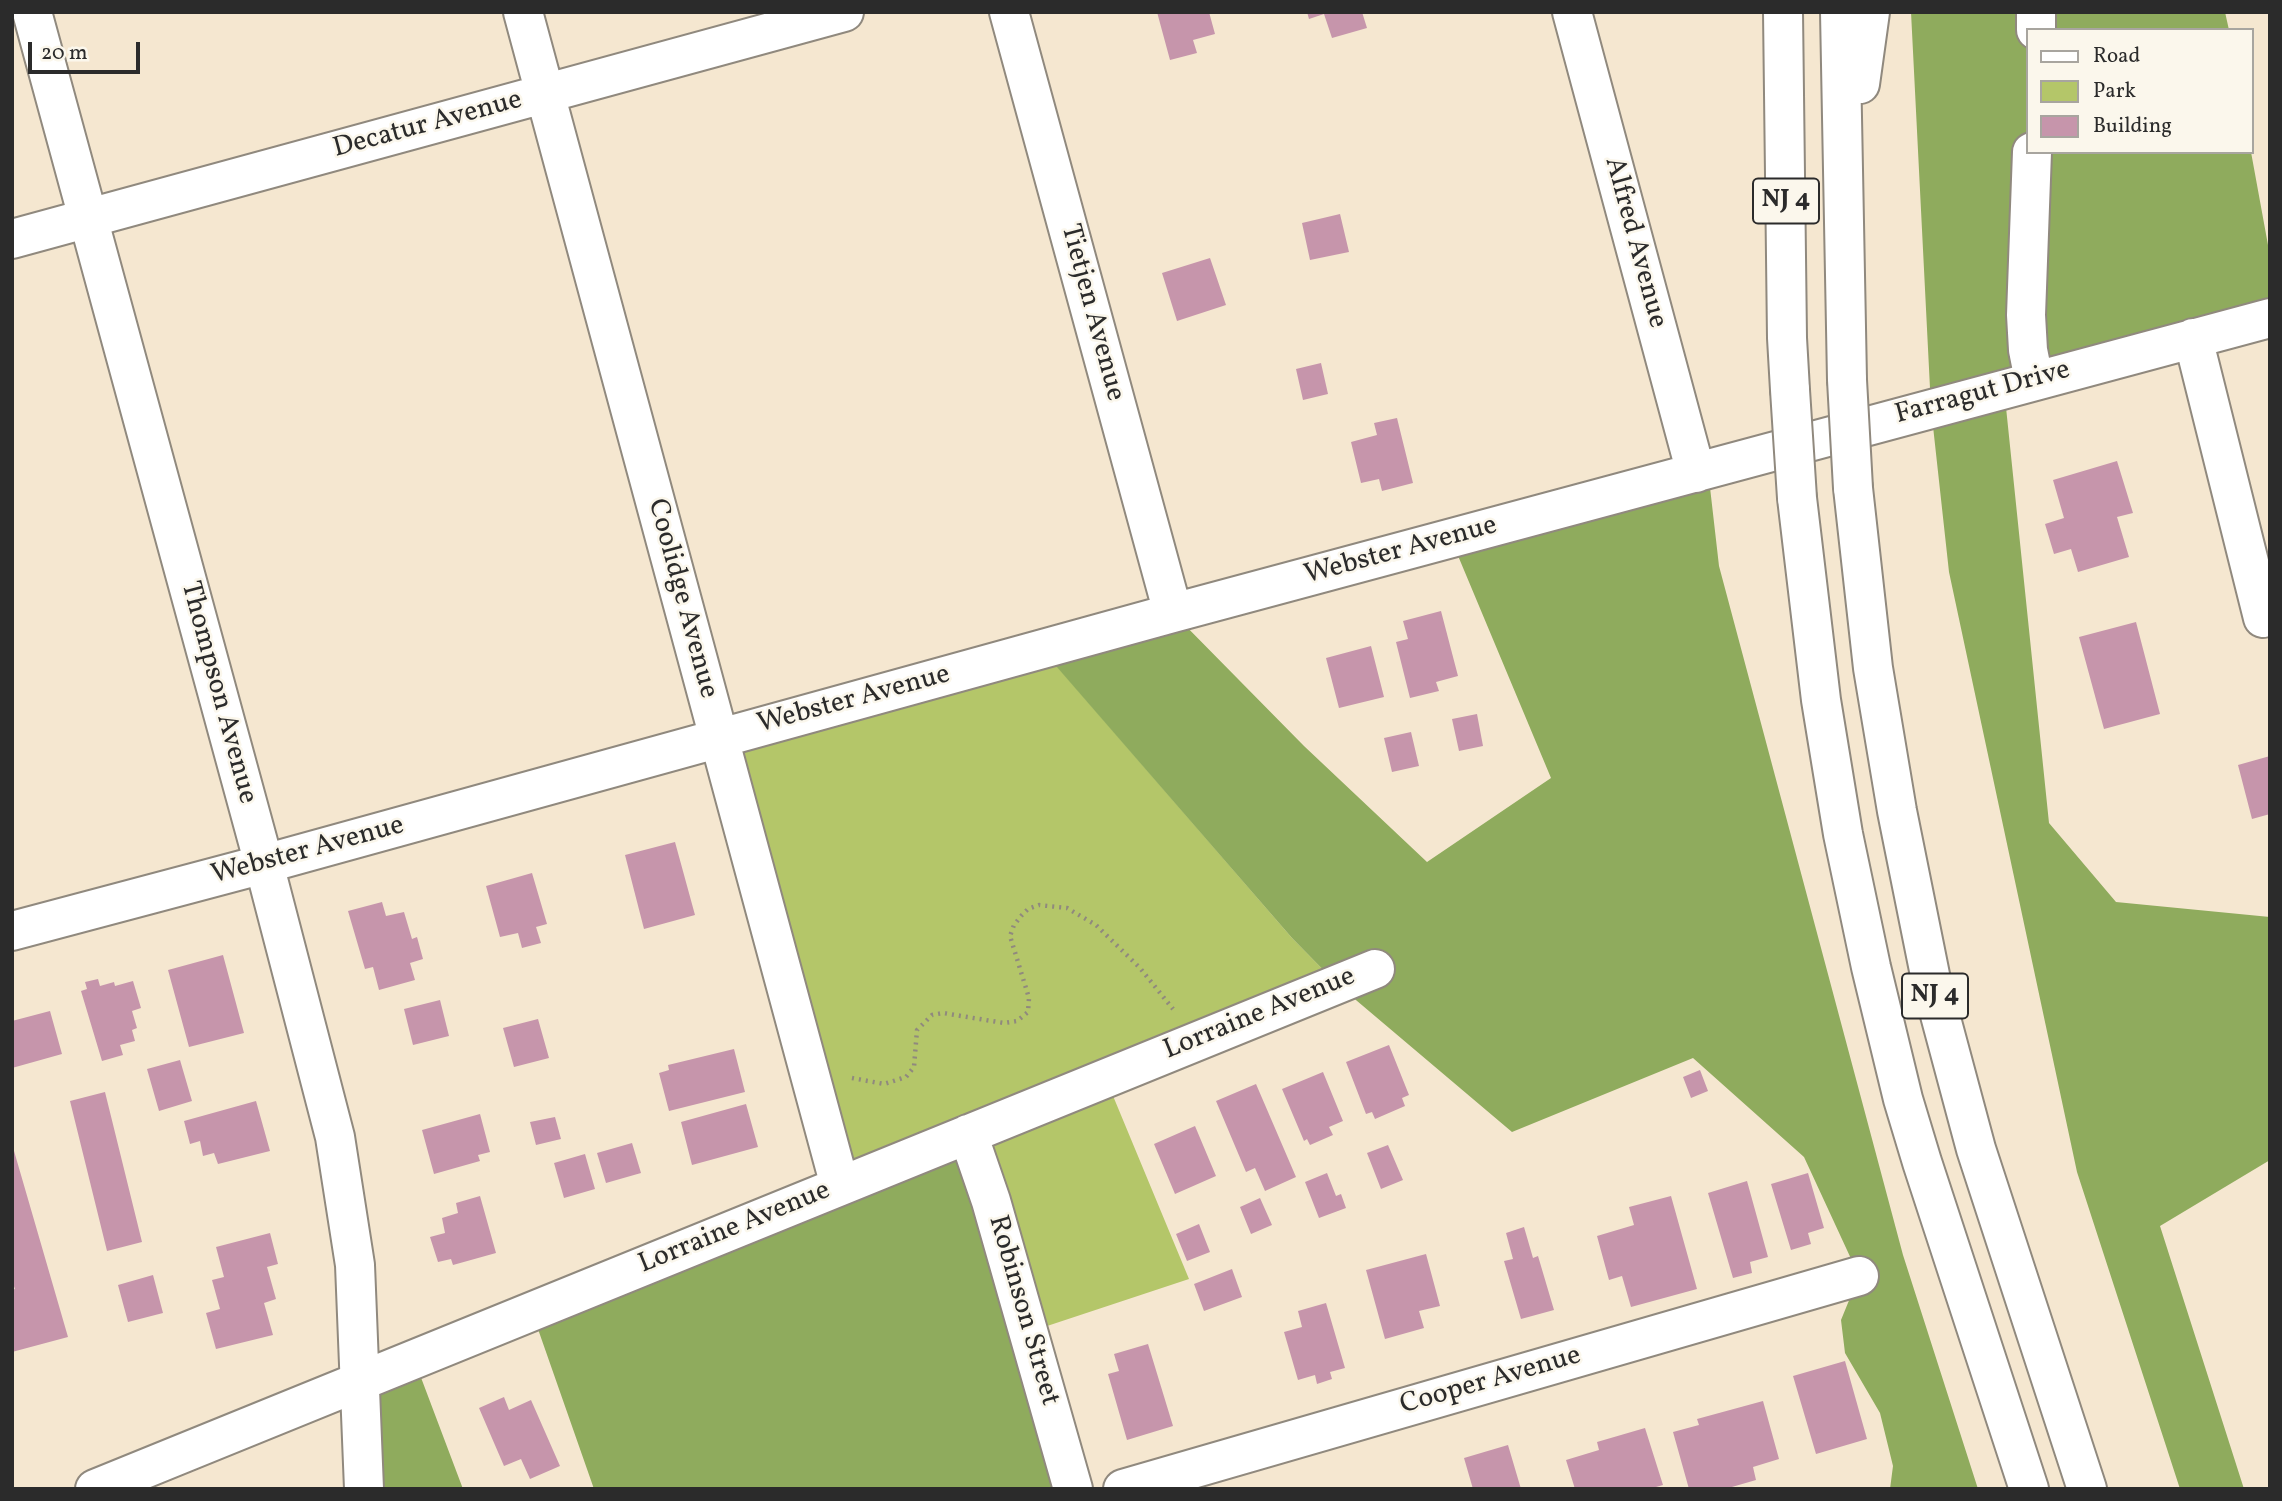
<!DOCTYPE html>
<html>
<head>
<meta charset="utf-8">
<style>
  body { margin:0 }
  #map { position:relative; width:2282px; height:1501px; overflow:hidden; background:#f5e7d0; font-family:Vollkorn,serif }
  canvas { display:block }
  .frame { position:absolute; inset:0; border:14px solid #2b2b2b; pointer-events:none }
  .legend { position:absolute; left:2026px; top:28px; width:228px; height:126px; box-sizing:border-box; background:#fbf7ec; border:2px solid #a8a59f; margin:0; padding:9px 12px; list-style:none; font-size:21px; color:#2b2b2b }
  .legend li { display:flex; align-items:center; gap:14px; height:35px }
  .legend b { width:35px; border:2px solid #a8a59f }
  .scale { position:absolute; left:28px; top:42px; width:112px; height:32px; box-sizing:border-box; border:4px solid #2b2b2b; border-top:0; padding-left:9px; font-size:21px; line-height:24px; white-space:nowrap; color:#2b2b2b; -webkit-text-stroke:5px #fbf7ec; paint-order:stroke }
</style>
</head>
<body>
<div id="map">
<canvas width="2282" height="1501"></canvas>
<div class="frame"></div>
<ul class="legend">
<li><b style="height:9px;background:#fff"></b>Road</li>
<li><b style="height:19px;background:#b4c669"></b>Park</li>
<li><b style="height:19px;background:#c695ab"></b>Building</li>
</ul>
<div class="scale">20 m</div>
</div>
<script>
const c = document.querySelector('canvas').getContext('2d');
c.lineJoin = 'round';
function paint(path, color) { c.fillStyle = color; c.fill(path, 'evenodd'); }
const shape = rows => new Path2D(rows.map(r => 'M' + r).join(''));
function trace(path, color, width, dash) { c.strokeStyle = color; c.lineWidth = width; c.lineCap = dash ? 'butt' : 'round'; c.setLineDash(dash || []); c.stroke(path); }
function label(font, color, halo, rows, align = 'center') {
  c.font = font + ' Vollkorn,serif'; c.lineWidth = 5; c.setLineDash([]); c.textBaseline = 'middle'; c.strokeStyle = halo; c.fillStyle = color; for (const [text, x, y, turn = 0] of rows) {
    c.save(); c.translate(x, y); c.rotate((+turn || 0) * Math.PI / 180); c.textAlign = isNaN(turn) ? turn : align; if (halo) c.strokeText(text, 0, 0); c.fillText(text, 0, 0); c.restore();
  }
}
paint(shape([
  [1043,650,1292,938,1337,984,1106,1079,1189,1279,1029,1332,840,1186,718,738]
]), '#b4c669');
paint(shape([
  [1911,12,2225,12,2229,30,2028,30,2028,152,2251,152,2270,256,2270,318,2004,388,2049,823,2116,902,2270,917,2270,1160,2160,1226,2244,1489,2180,1489,2077,1172,1949,572,1931,408],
  [1708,470,1719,566,1903,1255,1978,1489,1890,1489,1893,1466,1880,1413,1845,1353,1841,1320,1859,1276,1804,1157,1693,1058,1512,1132,1337,984,1292,938,1043,651,1173,613,1304,746,1427,862,1551,778,1451,539],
  [968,1134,1073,1489,594,1489,532,1312],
  [414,1359,463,1489,364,1489,361,1381]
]), '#8fab5d');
paint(shape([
  [1157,12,1209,12,1215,34,1193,40,1197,53,1170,60],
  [1307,12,1362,12,1367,28,1332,38,1324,14,1309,19],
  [1340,214,1349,252,1310,260,1302,223],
  [1210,258,1226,305,1177,321,1162,273],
  [1321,363,1328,394,1303,400,1296,369],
  [1397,418,1413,483,1382,491,1379,479,1361,483,1351,442,1377,435,1374,423],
  [2117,461,2133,513,2117,517,2129,557,2078,572,2071,549,2054,554,2045,524,2064,518,2053,480],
  [1441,611,1458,676,1436,682,1439,691,1410,698,1396,642,1408,639,1403,621],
  [2136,622,2160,714,2104,729,2079,637],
  [1371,646,1384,697,1339,708,1326,658],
  [1477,714,1483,746,1459,751,1452,719],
  [1411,732,1419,766,1392,772,1384,738],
  [2270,756,2270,814,2252,819,2238,765],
  [675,842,695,915,644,929,625,855],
  [532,873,547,924,536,927,541,943,522,948,518,933,500,937,486,886],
  [382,902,386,916,404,912,412,939,417,937,423,959,410,963,415,980,379,990,373,967,365,969,348,911],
  [223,955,244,1033,189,1047,168,970],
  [98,979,100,986,114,982,115,986,133,981,141,1008,132,1011,137,1028,132,1030,135,1041,120,1045,123,1055,102,1061,81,991,87,989,85,982],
  [440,1000,449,1036,413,1045,404,1009],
  [50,1011,62,1054,12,1068,12,1021],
  [538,1019,549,1058,514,1067,503,1028],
  [1389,1045,1409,1095,1402,1098,1405,1106,1375,1119,1372,1112,1366,1114,1346,1062],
  [734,1049,745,1092,669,1111,659,1073,669,1070,668,1065],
  [180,1060,192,1101,159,1111,147,1069],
  [1700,1070,1708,1091,1691,1098,1683,1077],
  [1323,1072,1343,1121,1329,1127,1333,1135,1310,1145,1307,1139,1304,1141,1282,1089],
  [1256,1084,1296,1177,1265,1191,1255,1168,1246,1172,1216,1101],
  [105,1092,142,1242,107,1251,70,1101],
  [256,1101,270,1151,218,1164,214,1153,203,1156,200,1141,190,1144,184,1121],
  [746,1104,758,1147,692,1165,681,1122],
  [480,1114,490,1152,478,1155,480,1161,434,1174,422,1130],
  [555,1117,561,1139,536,1145,530,1122],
  [1195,1126,1216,1176,1175,1194,1154,1144],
  [632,1143,641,1173,606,1183,597,1153],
  [12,1144,68,1337,12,1352,12,1290,15,1289,12,1281],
  [1388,1145,1403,1180,1381,1189,1367,1153],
  [585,1154,595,1189,564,1198,554,1163],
  [1327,1173,1336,1196,1341,1194,1346,1208,1319,1218,1305,1182],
  [1808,1173,1824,1228,1808,1233,1811,1244,1791,1250,1771,1184],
  [1747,1181,1768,1257,1750,1262,1752,1273,1733,1278,1708,1193],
  [480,1196,496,1253,453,1265,451,1259,438,1262,430,1237,445,1233,442,1218,458,1213,456,1203],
  [1671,1196,1697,1289,1631,1307,1622,1276,1609,1280,1597,1236,1634,1225,1629,1207],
  [1260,1198,1272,1225,1251,1234,1240,1207],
  [1199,1224,1210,1252,1187,1261,1176,1234],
  [1524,1227,1533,1258,1538,1256,1554,1310,1521,1319,1504,1261,1513,1259,1506,1233],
  [270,1233,278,1264,267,1267,276,1299,264,1303,273,1335,216,1349,206,1313,220,1309,212,1280,224,1277,216,1247],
  [1426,1254,1440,1306,1419,1311,1424,1328,1385,1339,1366,1270],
  [1232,1269,1242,1297,1204,1311,1194,1284],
  [153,1275,163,1313,128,1322,118,1285],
  [1326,1303,1345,1368,1330,1372,1332,1379,1317,1384,1315,1375,1298,1380,1284,1332,1302,1327,1298,1311],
  [1148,1344,1173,1426,1127,1440,1108,1374,1119,1371,1114,1354],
  [1845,1361,1867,1439,1816,1454,1793,1376],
  [504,1397,509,1410,531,1400,560,1466,530,1479,521,1459,504,1466,479,1408],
  [1763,1401,1779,1459,1753,1467,1756,1480,1725,1489,1689,1489,1673,1432,1699,1425,1697,1419],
  [1645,1428,1663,1485,1649,1489,1575,1489,1566,1460,1599,1450,1597,1442],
  [1508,1445,1521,1489,1473,1489,1464,1458]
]), '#c695ab');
const minor = shape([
  [32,12,264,864,335,1137,355,1265,364,1489],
  [523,12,840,1186],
  [1009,12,1173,613],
  [1572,12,1696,473],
  [2036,30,2036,12],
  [2032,152,2026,315,2028,350,2034,380],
  [12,239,844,12],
  [2193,338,2263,618],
  [12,931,264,864,1173,613,2270,318],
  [968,1134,991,1201,1073,1489],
  [95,1489,1375,969],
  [1123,1489,1859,1276]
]);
const highway = shape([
  [1783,12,1787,338,1790,390],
  [1840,12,1847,380],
  [1860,84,1870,12],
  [1853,488,1873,668,1897,811,1932,985,1976,1149,2087,1489],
  [1797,498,1821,700,1843,834,1871,967,1903,1099,1922,1162,2029,1489]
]);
trace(minor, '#90897e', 42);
trace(highway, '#90897e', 42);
trace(shape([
  [852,1078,884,1084,906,1077,914,1067,917,1030,932,1015,943,1013,1004,1023,1017,1021,1028,1012,1029,998,1010,936,1014,925,1022,915,1028,909,1039,905,1067,908,1096,925,1140,968,1173,1009]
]), '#90897e', 4.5, [2, 5]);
trace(minor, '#fff', 38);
trace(highway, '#fff', 38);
const highwayBridge = shape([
  [1847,380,1853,488],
  [1790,390,1797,498]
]);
trace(highwayBridge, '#90897e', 42, []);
trace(highwayBridge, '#fff', 38);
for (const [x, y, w] of [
  [1786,201,66],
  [1935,996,66]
]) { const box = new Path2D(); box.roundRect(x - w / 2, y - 22.5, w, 45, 5); c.fillStyle = '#fbf7ec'; c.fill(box); trace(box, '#2b2b2b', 2); }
label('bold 26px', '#2b2b2b', null, [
  ["NJ 4",1786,201],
  ["NJ 4",1935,996]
]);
label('28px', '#2b2b2b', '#fbf7ec', [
  ["Decatur Avenue",428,126,-15],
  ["Alfred Avenue",1634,243,75],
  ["Tietjen Avenue",1091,313,75],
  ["Farragut Drive",1983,394,-15],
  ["Webster Avenue",1401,552,-15],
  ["Coolidge Avenue",681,599,75],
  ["Thompson Avenue",217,693,75],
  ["Webster Avenue",854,701,-15],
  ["Webster Avenue",308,852,-15],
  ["Lorraine Avenue",1260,1015,-22],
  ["Lorraine Avenue",735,1229,-22],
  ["Robinson Street",1022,1311,74],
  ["Cooper Avenue",1491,1382,-16]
]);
</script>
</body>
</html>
